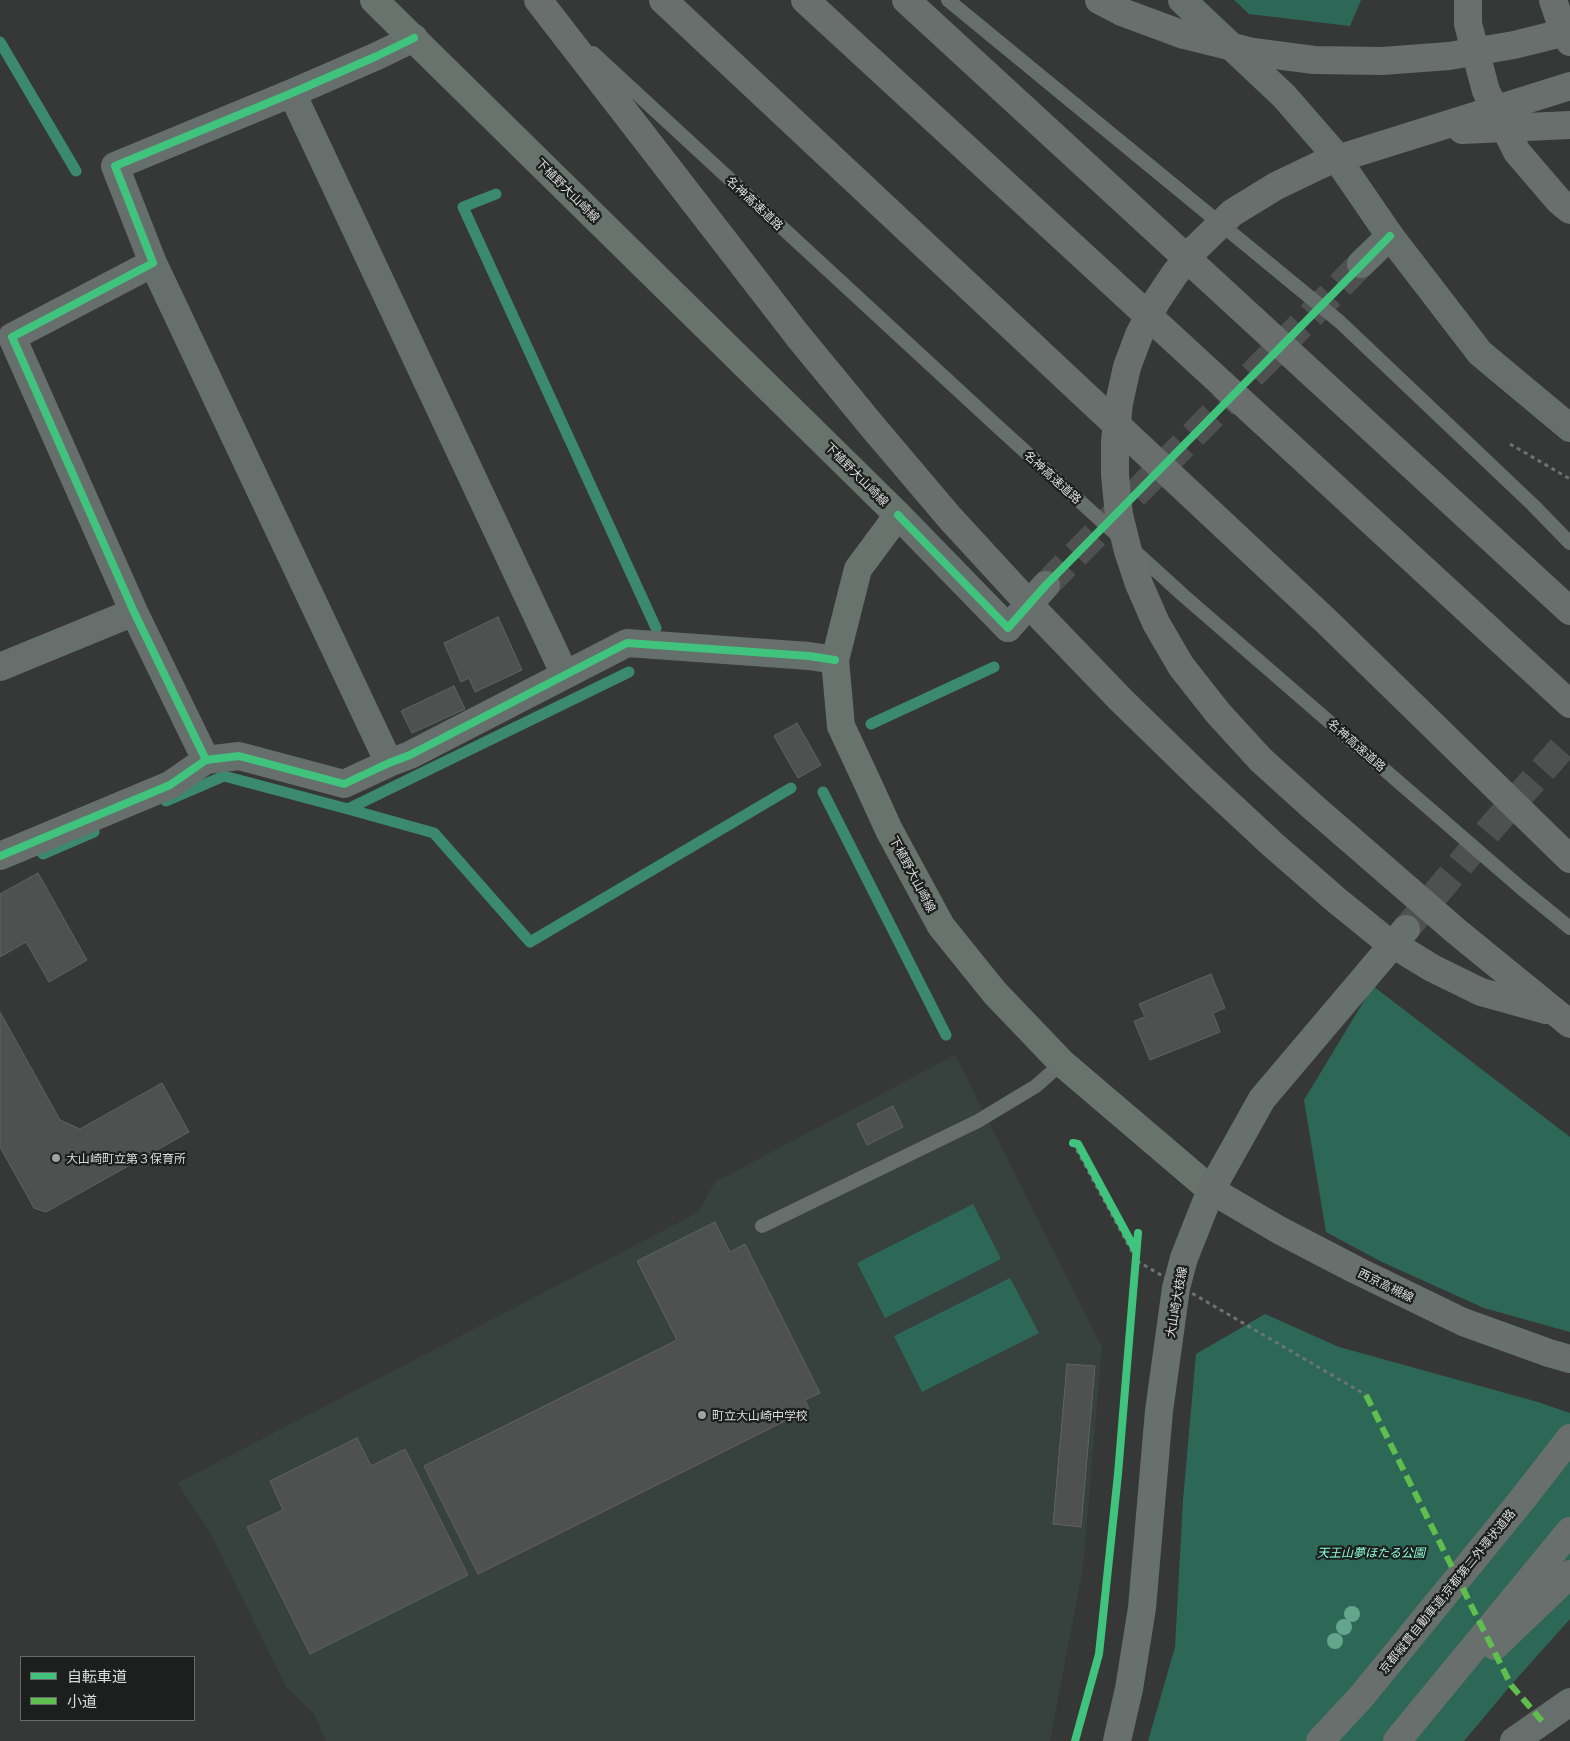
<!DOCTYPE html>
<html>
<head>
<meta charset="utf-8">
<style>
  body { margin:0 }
  #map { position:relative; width:1570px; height:1741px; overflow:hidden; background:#363837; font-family:Georgia,"Noto Sans JP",serif }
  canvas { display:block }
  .legend { position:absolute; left:20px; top:1656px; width:175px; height:65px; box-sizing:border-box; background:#1d1f1f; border:1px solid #696b6b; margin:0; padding:6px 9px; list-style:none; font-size:15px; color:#dadddc }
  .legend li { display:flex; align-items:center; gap:10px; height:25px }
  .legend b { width:25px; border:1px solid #696b6b }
</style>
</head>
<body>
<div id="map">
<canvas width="1570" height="1741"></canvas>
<ul class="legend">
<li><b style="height:6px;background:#40c37c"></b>自転車道</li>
<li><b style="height:6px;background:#5fbe4e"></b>小道</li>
</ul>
</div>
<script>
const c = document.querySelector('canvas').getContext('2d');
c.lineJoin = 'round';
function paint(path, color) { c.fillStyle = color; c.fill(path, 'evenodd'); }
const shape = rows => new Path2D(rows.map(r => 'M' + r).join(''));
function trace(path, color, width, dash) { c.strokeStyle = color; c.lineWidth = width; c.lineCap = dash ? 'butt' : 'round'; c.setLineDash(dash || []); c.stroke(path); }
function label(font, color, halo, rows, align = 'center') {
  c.font = font + ' Georgia,"Noto Sans JP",serif'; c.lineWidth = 4.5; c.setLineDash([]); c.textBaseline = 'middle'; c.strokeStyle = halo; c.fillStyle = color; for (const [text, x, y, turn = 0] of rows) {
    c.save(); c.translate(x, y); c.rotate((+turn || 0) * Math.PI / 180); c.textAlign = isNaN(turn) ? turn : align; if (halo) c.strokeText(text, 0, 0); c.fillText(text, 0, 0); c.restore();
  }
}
paint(shape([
  [955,1055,1102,1347,1083,1568,1050,1741,326,1741,315,1715,286,1687,208,1529,177,1483,699,1212,715,1182]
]), '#37413d');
paint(shape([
  [1234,0,1361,0,1350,26,1249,14],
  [1373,986,1570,1137,1570,1332,1484,1308,1382,1262,1326,1232,1304,1100],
  [973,1204,1001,1259,885,1318,857,1263],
  [1010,1278,1039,1333,922,1392,894,1336],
  [1265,1314,1339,1347,1538,1402,1570,1413,1570,1619,1511,1685,1464,1741,1148,1741,1175,1647,1183,1500,1196,1354]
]), '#2c6855');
trace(shape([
  [0,42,76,171],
  [496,194,463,207,656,628],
  [871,724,994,667],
  [823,792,946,1035],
  [166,801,224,776,348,809,629,672],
  [348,809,434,833,530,942,791,788],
  [43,854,94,832]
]), '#3b896f', 11);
const building = shape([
  [498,617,522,670,475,692,469,678,461,682,444,643,498,617],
  [454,686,465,709,412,733,401,711,454,686],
  [797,723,821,765,798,778,774,736,797,723],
  [38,873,87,960,49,982,26,942,0,957,0,894,38,873],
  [1211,974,1225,1008,1213,1013,1220,1032,1150,1060,1134,1021,1145,1017,1139,1004,1211,974],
  [0,1012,60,1120,80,1129,162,1083,189,1132,46,1212,34,1208,0,1147,0,1012],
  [893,1106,903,1127,867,1145,857,1124,893,1106],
  [715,1222,730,1252,745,1244,820,1393,805,1400,809,1409,478,1574,424,1466,677,1340,637,1261,715,1222],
  [1067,1364,1095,1366,1081,1527,1053,1524,1067,1364],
  [357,1438,371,1466,405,1449,468,1575,310,1654,247,1527,283,1510,270,1481,357,1438]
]);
paint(building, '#4f5150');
trace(building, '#616262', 1);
trace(shape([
  [1046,585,1361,264]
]), '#4f5150', 28, [28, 14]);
trace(shape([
  [1406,929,1491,828,1570,739]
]), '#4f5150', 28, [28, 14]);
trace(shape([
  [1510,444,1570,479],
  [1073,1143,1137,1261]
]), '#6c7370', 3, [4, 4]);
trace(shape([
  [948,0,1340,322,1533,505,1570,543],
  [593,53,996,425,1184,596,1521,888,1570,928],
  [762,1226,978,1121,1036,1086,1062,1063]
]), '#676f6d', 14);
trace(shape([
  [292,93,565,675],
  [153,263,389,763],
  [1361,264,1390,236],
  [1008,628,1046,585],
  [0,667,134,612],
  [206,760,134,612,12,337,153,263,115,166,292,93,377,56,414,38],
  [0,856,170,785,206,760,239,756,344,784,389,763,410,755,627,643,809,656,835,660],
  [1514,1741,1570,1702]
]), '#676f6d', 28);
trace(shape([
  [1182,0,1284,96,1331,150,1390,236,1480,353,1570,428],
  [898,515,1008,628]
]), '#676f6d', 28);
trace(shape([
  [374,0,898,515,858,569,835,660,841,726,869,786,889,830,941,926,995,993,1062,1063,1211,1190]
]), '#69736e', 28);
trace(shape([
  [1211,1190,1279,1230,1356,1270,1463,1322,1549,1353,1570,1359],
  [1117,1741,1129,1689,1142,1608,1159,1411,1176,1288,1184,1258,1211,1190,1262,1099,1406,929]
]), '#67706d', 28);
trace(shape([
  [538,0,798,336],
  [663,0,1325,620,1570,859],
  [805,0,1570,704],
  [906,0,1570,611],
  [1468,0,1468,24,1486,91,1517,152,1559,201,1570,210],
  [1553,0,1564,33,1570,42],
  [1495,1646,1570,1574],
  [1320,1741,1361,1697,1521,1501,1570,1438],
  [1397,1741,1570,1531]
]), '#696f6d', 28);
trace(shape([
  [1137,1261,1366,1395]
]), '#6c7370', 3, [4, 4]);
trace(shape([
  [1099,0,1122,12,1184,35,1253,52,1314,60,1382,61,1449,56,1514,45,1570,31],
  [1570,86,1324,163,1276,186,1232,213,1194,250,1174,275,1156,302,1139,335,1127,367,1119,403,1115,442,1115,475,1119,515,1128,551,1139,584,1156,623,1181,666,1218,713,1261,760,1313,807,1456,931,1570,1024],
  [1462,130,1570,125],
  [798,336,872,426,950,518,1042,618,1120,699,1200,777,1272,844,1335,899,1383,938,1432,968,1481,992,1546,1010]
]), '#696f6d', 28);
trace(shape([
  [1366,1395,1511,1685,1542,1721]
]), '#5fbe4e', 6, [12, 6]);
trace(shape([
  [898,515,1008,628,1046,585,1390,236],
  [206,760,134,612,12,337,153,263,115,166,292,93,377,56,414,38],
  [0,856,170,785,206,760,239,756,344,784,389,763,410,755,627,643,809,656,835,660],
  [1073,1143,1078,1144,1136,1251],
  [1075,1741,1099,1654,1118,1474,1138,1233]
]), '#40c37c', 8);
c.fillStyle = '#64a58e';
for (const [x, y] of [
  [1352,1614],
  [1344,1627],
  [1335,1641]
]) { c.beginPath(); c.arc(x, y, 8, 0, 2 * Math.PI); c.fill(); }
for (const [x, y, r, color] of [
  [56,1158,5,"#a1a3a2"],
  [702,1415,5,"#a1a3a2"]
]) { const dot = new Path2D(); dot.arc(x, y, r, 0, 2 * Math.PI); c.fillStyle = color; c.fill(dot); trace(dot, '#1d1f1f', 2); }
label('12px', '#dadddc', '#1d1f1f', [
  ["下植野大山崎線",568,190,45],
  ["名神高速道路",755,203,43],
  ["下植野大山崎線",857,474,45],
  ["名神高速道路",1053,477,42],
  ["名神高速道路",1357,745,41],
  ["下植野大山崎線",913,874,62],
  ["西京高槻線",1386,1285,26],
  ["大山崎大枝線",1176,1302,-80],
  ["京都縦貫自動車道;京都第二外環状道路",1447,1591,-51]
]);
label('12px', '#dadddc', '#1d1f1f', [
  ["大山崎町立第３保育所",66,1158],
  ["町立大山崎中学校",712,1415]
], 'left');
label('italic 12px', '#89ffd6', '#1d1f1f', [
  ["天王山夢ほたる公園",1371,1552]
]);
</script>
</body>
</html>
